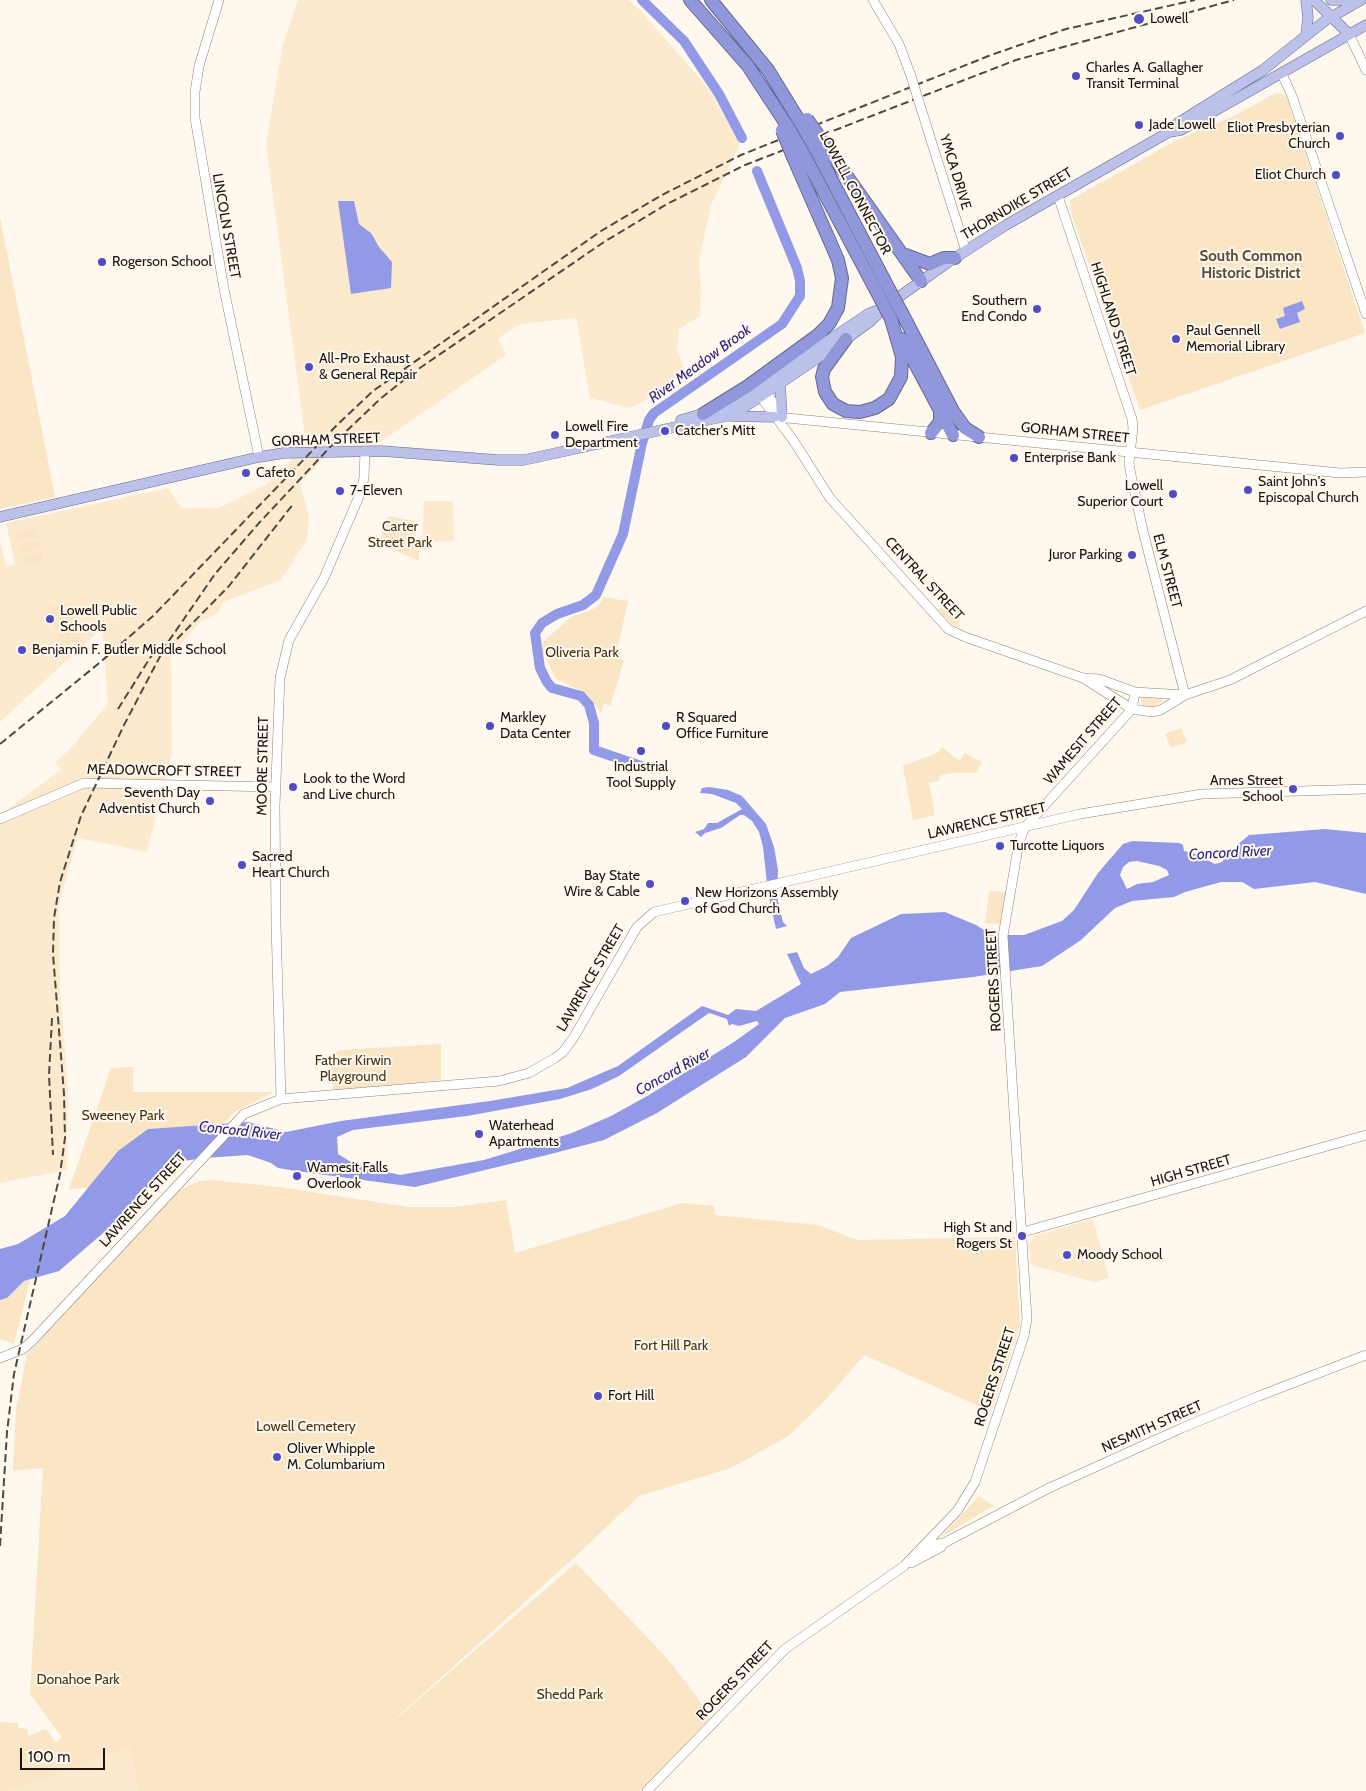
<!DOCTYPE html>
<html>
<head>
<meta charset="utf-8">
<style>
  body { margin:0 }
  #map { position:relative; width:1366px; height:1791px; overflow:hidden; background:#fef8ef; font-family:Cabin,sans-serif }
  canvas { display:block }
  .scale { position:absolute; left:20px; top:1748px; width:85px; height:22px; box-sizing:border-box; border:2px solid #19140d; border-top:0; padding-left:6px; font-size:15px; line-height:18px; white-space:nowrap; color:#19140d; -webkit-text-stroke:4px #fef8ef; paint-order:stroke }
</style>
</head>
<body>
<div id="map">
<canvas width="1366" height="1791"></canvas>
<div class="scale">100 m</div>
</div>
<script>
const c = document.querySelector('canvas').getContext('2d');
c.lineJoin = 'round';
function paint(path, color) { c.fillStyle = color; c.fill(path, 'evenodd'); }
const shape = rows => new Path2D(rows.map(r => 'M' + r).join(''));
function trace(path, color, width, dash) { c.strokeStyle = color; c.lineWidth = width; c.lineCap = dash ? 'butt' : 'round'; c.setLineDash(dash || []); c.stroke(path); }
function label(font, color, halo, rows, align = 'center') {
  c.font = font + ' Cabin,sans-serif'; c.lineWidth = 4; c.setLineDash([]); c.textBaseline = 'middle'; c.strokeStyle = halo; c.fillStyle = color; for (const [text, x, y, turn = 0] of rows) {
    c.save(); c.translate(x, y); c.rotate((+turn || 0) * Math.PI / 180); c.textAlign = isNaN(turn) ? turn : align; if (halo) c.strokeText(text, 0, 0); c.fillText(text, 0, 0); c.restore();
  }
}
paint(shape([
  [298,0,628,0,640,10,709,89,740,144,711,205,699,260,701,288,700,316,679,329,677,349,685,372,645,401,629,408,590,398,576,318,521,324,498,338,506,355,373,447,335,446,300,484,309,516,307,540,281,580,223,602,219,612,199,623,171,657,172,753,147,852,78,838,59,903,60,991,68,1089,67,1170,0,1183,0,815,61,770,55,762,70,749,108,704,102,628,0,722,0,540,6,566,15,564,6,523,168,488,182,508,219,508,267,484,306,445,266,144,283,44],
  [424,501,453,501,454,541,422,542],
  [1093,1219,1109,1278,1094,1282,1031,1265,1029,1245,1034,1236],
  [129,1747,139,1791,9,1791]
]), '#fdeace');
paint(shape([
  [1276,93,1283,94,1287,97,1365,333,1140,410,1072,216,1070,200,1177,140,1234,116],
  [0,217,55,497,0,509],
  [388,516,416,521,415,550,419,551,419,561,379,543],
  [35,528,38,537,18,541,16,533],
  [38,540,40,549,20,553,19,545],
  [41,552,43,561,24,566,22,557],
  [602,597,628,601,616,656,624,661,610,706,604,703,601,713,587,694,555,678,542,649,543,642,571,617,596,608,602,601],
  [71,602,74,613,53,618,50,607],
  [940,608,963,610,958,627,950,623,938,610],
  [75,615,77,627,56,632,53,620],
  [78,628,81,641,59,646,56,633],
  [1144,696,1161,698,1162,702,1152,707,1143,705,1141,700],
  [1181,728,1187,742,1171,748,1165,734],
  [942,747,959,761,965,753,982,762,976,773,952,773,939,776,940,780,929,783,935,815,913,820,903,766,937,753],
  [989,891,1006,892,1001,924,985,923],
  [441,1044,441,1080,333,1091,330,1059,332,1054,340,1050],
  [133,1067,133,1092,274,1092,236,1111,223,1124,148,1129,118,1151,89,1188,69,1189,111,1068],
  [210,1180,280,1187,408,1207,455,1207,506,1200,515,1253,682,1203,714,1206,715,1215,818,1225,857,1240,1015,1237,1020,1325,993,1406,989,1408,985,1409,864,1355,821,1405,788,1436,731,1468,639,1496,577,1555,374,1738,576,1563,666,1657,697,1697,710,1719,681,1752,640,1791,139,1791,129,1747,9,1791,0,1791,0,1722,18,1723,18,1728,28,1729,28,1736,46,1729,56,1742,62,1737,30,1694,43,1468,13,1471,16,1410,27,1354,175,1193,196,1182],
  [30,1279,14,1344,0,1339,0,1300,7,1298,24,1281],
  [979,1496,993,1506,941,1537]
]), '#fae5c4');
paint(shape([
  [338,201,354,201,359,224,371,233,379,247,392,262,391,288,351,294],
  [1302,301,1305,309,1297,313,1300,322,1280,329,1276,319,1285,316,1283,308],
  [709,787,728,790,742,796,766,824,774,847,778,870,777,897,783,922,787,926,776,929,768,892,763,847,759,832,752,821,744,815,740,815,721,828,705,833,701,837,695,832,704,829,708,823,717,823,742,809,736,803,712,794,700,793,702,788],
  [1325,829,1366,833,1366,894,1315,882,1254,889,1242,882,1221,882,1185,892,1174,897,1132,901,1115,908,1081,940,1042,966,973,977,840,992,825,1004,785,1018,746,1057,657,1113,604,1140,547,1155,415,1187,296,1171,278,1168,271,1163,248,1155,204,1158,177,1162,153,1180,138,1203,59,1271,24,1281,7,1298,0,1300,0,1249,18,1244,65,1216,118,1151,148,1129,248,1122,286,1132,341,1121,490,1101,567,1088,618,1066,702,1006,728,1015,736,1009,756,1011,801,984,787,954,797,952,804,968,811,974,827,966,838,957,851,938,901,914,945,912,976,925,992,935,1024,935,1062,921,1074,910,1098,873,1123,844,1132,841,1179,843,1183,845,1184,851,1193,853,1215,864,1222,862,1235,847,1249,835],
  [1137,861,1159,866,1167,870,1169,875,1153,882,1137,884,1127,889,1120,875,1123,867,1129,862],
  [709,1013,727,1019,729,1026,732,1024,739,1026,757,1021,759,1024,734,1042,649,1095,611,1116,572,1133,484,1160,400,1175,356,1165,338,1154,337,1137,353,1130,467,1116,560,1099,592,1089,619,1076]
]), '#929ae8');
trace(shape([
  [642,0,684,41,719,94,742,138],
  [641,766,594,750,594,723,589,705,581,696,552,688,547,682,540,668,535,633,542,623,557,614,583,605,596,595,623,534,642,443,649,420,654,413,782,324,800,296,800,281,797,268,757,171]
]), '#929ae8', 10);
const secondary = shape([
  [219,0,199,66,195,92,195,118,224,289,259,457],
  [873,0,899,44,911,76],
  [1349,34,1366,70],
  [1282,74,1292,96,1366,314],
  [919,102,966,251],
  [1058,196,1132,419,1133,428,1129,463,1131,475,1143,531,1185,695],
  [762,386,783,417],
  [757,392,793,440,830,498,948,629,965,637,1083,678,1132,709,1152,712,1161,710,1185,695,1230,680,1366,611],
  [777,417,1340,473,1366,472],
  [1083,678,1099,679,1135,692,1185,695],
  [0,819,84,783,275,787],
  [281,1099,276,924,275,806,280,678,289,640,324,578,360,494,364,478,365,451],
  [1023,1232,1366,1135],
  [0,1358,23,1349,33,1340,244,1114,281,1099,499,1081,529,1073,555,1058,563,1052,574,1037,637,927,654,912,1080,814,1202,794,1366,789],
  [924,1546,944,1543,1049,1488,1182,1428,1259,1396,1366,1355],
  [911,1563,941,1547],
  [647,1791,785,1649,904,1566,957,1511,975,1482,1024,1336,1027,1319,1003,936,1019,842,1025,827,1132,709,1135,692]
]);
const primary = shape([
  [1306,0,1308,17,1306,35],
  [1314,0,1349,34],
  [1331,0,1353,0],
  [1169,132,1181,130,1366,25],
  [780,383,782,417],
  [730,416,774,417],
  [681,420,716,410,739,401,868,314,880,309],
  [0,517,259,457,284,453,382,451,498,460,524,460,726,416,746,406,846,339,871,321,883,308,947,263,1006,225,1169,132,1178,123,1263,70,1326,20,1361,0]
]);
const highway = shape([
  [690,0,748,66,788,127],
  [711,0,768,70,800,122],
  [825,145,921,281],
  [815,148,889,289],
  [803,153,879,296],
  [906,255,930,264,944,258,955,258],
  [902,313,953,411,965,428,979,437],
  [846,339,824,369,822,377,825,392,833,404,846,411,860,412,875,408,889,399,901,377,902,357,891,319],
  [902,339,953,435],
  [703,414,748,386,818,335,829,324,838,308,842,278,838,260,793,157],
  [931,433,940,422,940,410]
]);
trace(secondary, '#918470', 10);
trace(primary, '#666993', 11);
trace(highway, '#666993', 14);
trace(secondary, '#fff', 9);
trace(primary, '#bcc1e9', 10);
trace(highway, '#9097db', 12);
trace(shape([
  [177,639,229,586,294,503],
  [118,709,155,650],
  [0,744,98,664,153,616,336,426,373,391,601,231,662,195,741,155,991,55,1066,29,1195,0],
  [52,1018,49,1075,53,1155],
  [0,1546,7,1432,14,1374,60,1174,65,1138,64,1094,53,954,54,918,60,882,81,816,124,725,166,645,215,574,259,523,333,444,380,399,414,372,604,242,667,204,745,165,1016,60,1234,0]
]), '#4e4941', 2, [8, 4]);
const secondaryBridge = shape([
  [911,76,919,102]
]);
const highwayBridge = shape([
  [807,119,825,145],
  [800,122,815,148],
  [788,127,803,153],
  [782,130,793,157],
  [889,289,902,313],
  [879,296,891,319]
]);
trace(secondaryBridge, '#918470', 10, []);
trace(highwayBridge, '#666993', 14, []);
trace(secondaryBridge, '#fff', 9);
trace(highwayBridge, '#9097db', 12);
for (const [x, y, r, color] of [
  [1139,19,6,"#504dc4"],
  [1076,76,5,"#504dc4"],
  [1139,125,5,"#504dc4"],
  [1340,136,5,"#504dc4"],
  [1336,175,5,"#504dc4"],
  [102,262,5,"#504dc4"],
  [1037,309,5,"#504dc4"],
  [1176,339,5,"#504dc4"],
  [309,367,5,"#504dc4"],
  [665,431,5,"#504dc4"],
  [555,435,5,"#504dc4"],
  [1014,458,5,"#504dc4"],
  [246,473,5,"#504dc4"],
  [1248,490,5,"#504dc4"],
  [340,491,5,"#504dc4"],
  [1173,494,5,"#504dc4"],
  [1132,555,5,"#504dc4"],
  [50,619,5,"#504dc4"],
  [22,650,5,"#504dc4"],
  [490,726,5,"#504dc4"],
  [666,726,5,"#504dc4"],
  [641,751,5,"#504dc4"],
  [293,787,5,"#504dc4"],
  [1293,789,5,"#504dc4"],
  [210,801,5,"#504dc4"],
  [1000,846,5,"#504dc4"],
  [242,865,5,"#504dc4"],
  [650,884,5,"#504dc4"],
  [685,901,5,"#504dc4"],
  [479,1134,5,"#504dc4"],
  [297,1176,5,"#504dc4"],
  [1022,1236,5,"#504dc4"],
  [1067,1255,5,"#504dc4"],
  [598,1396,5,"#504dc4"],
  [277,1457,5,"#504dc4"]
]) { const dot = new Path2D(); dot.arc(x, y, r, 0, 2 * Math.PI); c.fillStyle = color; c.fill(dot); trace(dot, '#fef8ef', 2); }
label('14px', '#19140d', '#fef8ef', [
  ["Lowell",1150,19],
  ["Charles A. Gallagher",1086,68],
  ["Transit Terminal",1086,84],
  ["Jade Lowell",1149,125],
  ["Eliot Presbyterian",1330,128,"right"],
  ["Church",1330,144,"right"],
  ["Eliot Church",1326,175,"right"],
  ["Rogerson School",112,262],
  ["Southern",1027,301,"right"],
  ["End Condo",1027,317,"right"],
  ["Paul Gennell",1186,331],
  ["Memorial Library",1186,347],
  ["All-Pro Exhaust",319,359],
  ["& General Repair",319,375],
  ["Lowell Fire",565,427],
  ["Department",565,443],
  ["Catcher's Mitt",675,431],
  ["Enterprise Bank",1024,458],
  ["Cafeto",256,473],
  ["Saint John's",1258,482],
  ["Episcopal Church",1258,498],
  ["Lowell",1163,486,"right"],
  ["Superior Court",1163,502,"right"],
  ["7-Eleven",350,491],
  ["Juror Parking",1122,555,"right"],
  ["Lowell Public",60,611],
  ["Schools",60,627],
  ["Benjamin F. Butler Middle School",32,650],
  ["Markley",500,718],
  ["Data Center",500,734],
  ["R Squared",676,718],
  ["Office Furniture",676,734],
  ["Industrial",641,767,"center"],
  ["Tool Supply",641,783,"center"],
  ["Look to the Word",303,779],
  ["and Live church",303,795],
  ["Ames Street",1283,781,"right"],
  ["School",1283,797,"right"],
  ["Seventh Day",200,793,"right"],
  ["Adventist Church",200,809,"right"],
  ["Turcotte Liquors",1010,846],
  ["Sacred",252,857],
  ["Heart Church",252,873],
  ["Bay State",640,876,"right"],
  ["Wire & Cable",640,892,"right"],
  ["New Horizons Assembly",695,893],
  ["of God Church",695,909],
  ["Waterhead",489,1126],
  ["Apartments",489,1142],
  ["Wamesit Falls",307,1168],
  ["Overlook",307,1184],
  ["High St and",1012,1228,"right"],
  ["Rogers St",1012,1244,"right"],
  ["Moody School",1077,1255],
  ["Fort Hill",608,1396],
  ["Oliver Whipple",287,1449],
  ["M. Columbarium",287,1465]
], 'left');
label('14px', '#19140d', '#fef8ef', [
  ["YMCA DRIVE",955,172,73],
  ["LOWELL CONNECTOR",855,193,62],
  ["THORNDIKE STREET",1017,204,-31],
  ["LINCOLN STREET",226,226,80],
  ["HIGHLAND STREET",1113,319,72],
  ["GORHAM STREET",1075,433,6],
  ["GORHAM STREET",326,440,-2],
  ["ELM STREET",1167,571,75],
  ["CENTRAL STREET",924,579,47],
  ["WAMESIT STREET",1083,741,-49],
  ["MOORE STREET",263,766,-89],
  ["MEADOWCROFT STREET",164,771,1],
  ["LAWRENCE STREET",987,821,-13],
  ["LAWRENCE STREET",591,978,-60],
  ["ROGERS STREET",994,980,-93],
  ["HIGH STREET",1191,1171,-16],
  ["LAWRENCE STREET",143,1200,-48],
  ["ROGERS STREET",995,1377,-72],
  ["NESMITH STREET",1152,1427,-24],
  ["ROGERS STREET",735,1681,-46]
]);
label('14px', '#483411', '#fef8ef', [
  ["Carter",400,527],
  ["Street Park",400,543],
  ["Oliveria Park",582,653],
  ["Father Kirwin",353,1061],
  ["Playground",353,1077],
  ["Sweeney Park",123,1116],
  ["Fort Hill Park",671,1346],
  ["Lowell Cemetery",306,1427],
  ["Donahoe Park",78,1680],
  ["Shedd Park",570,1695]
]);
label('bold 15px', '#5a4e3b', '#fef8ef', [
  ["South Common",1251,257],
  ["Historic District",1251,274]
]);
label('italic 15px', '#2d2780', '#fef8ef', [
  ["River Meadow Brook",700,364,-36],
  ["Concord River",1230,853,-3],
  ["Concord River",673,1072,-29],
  ["Concord River",240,1131,6]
]);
</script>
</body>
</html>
